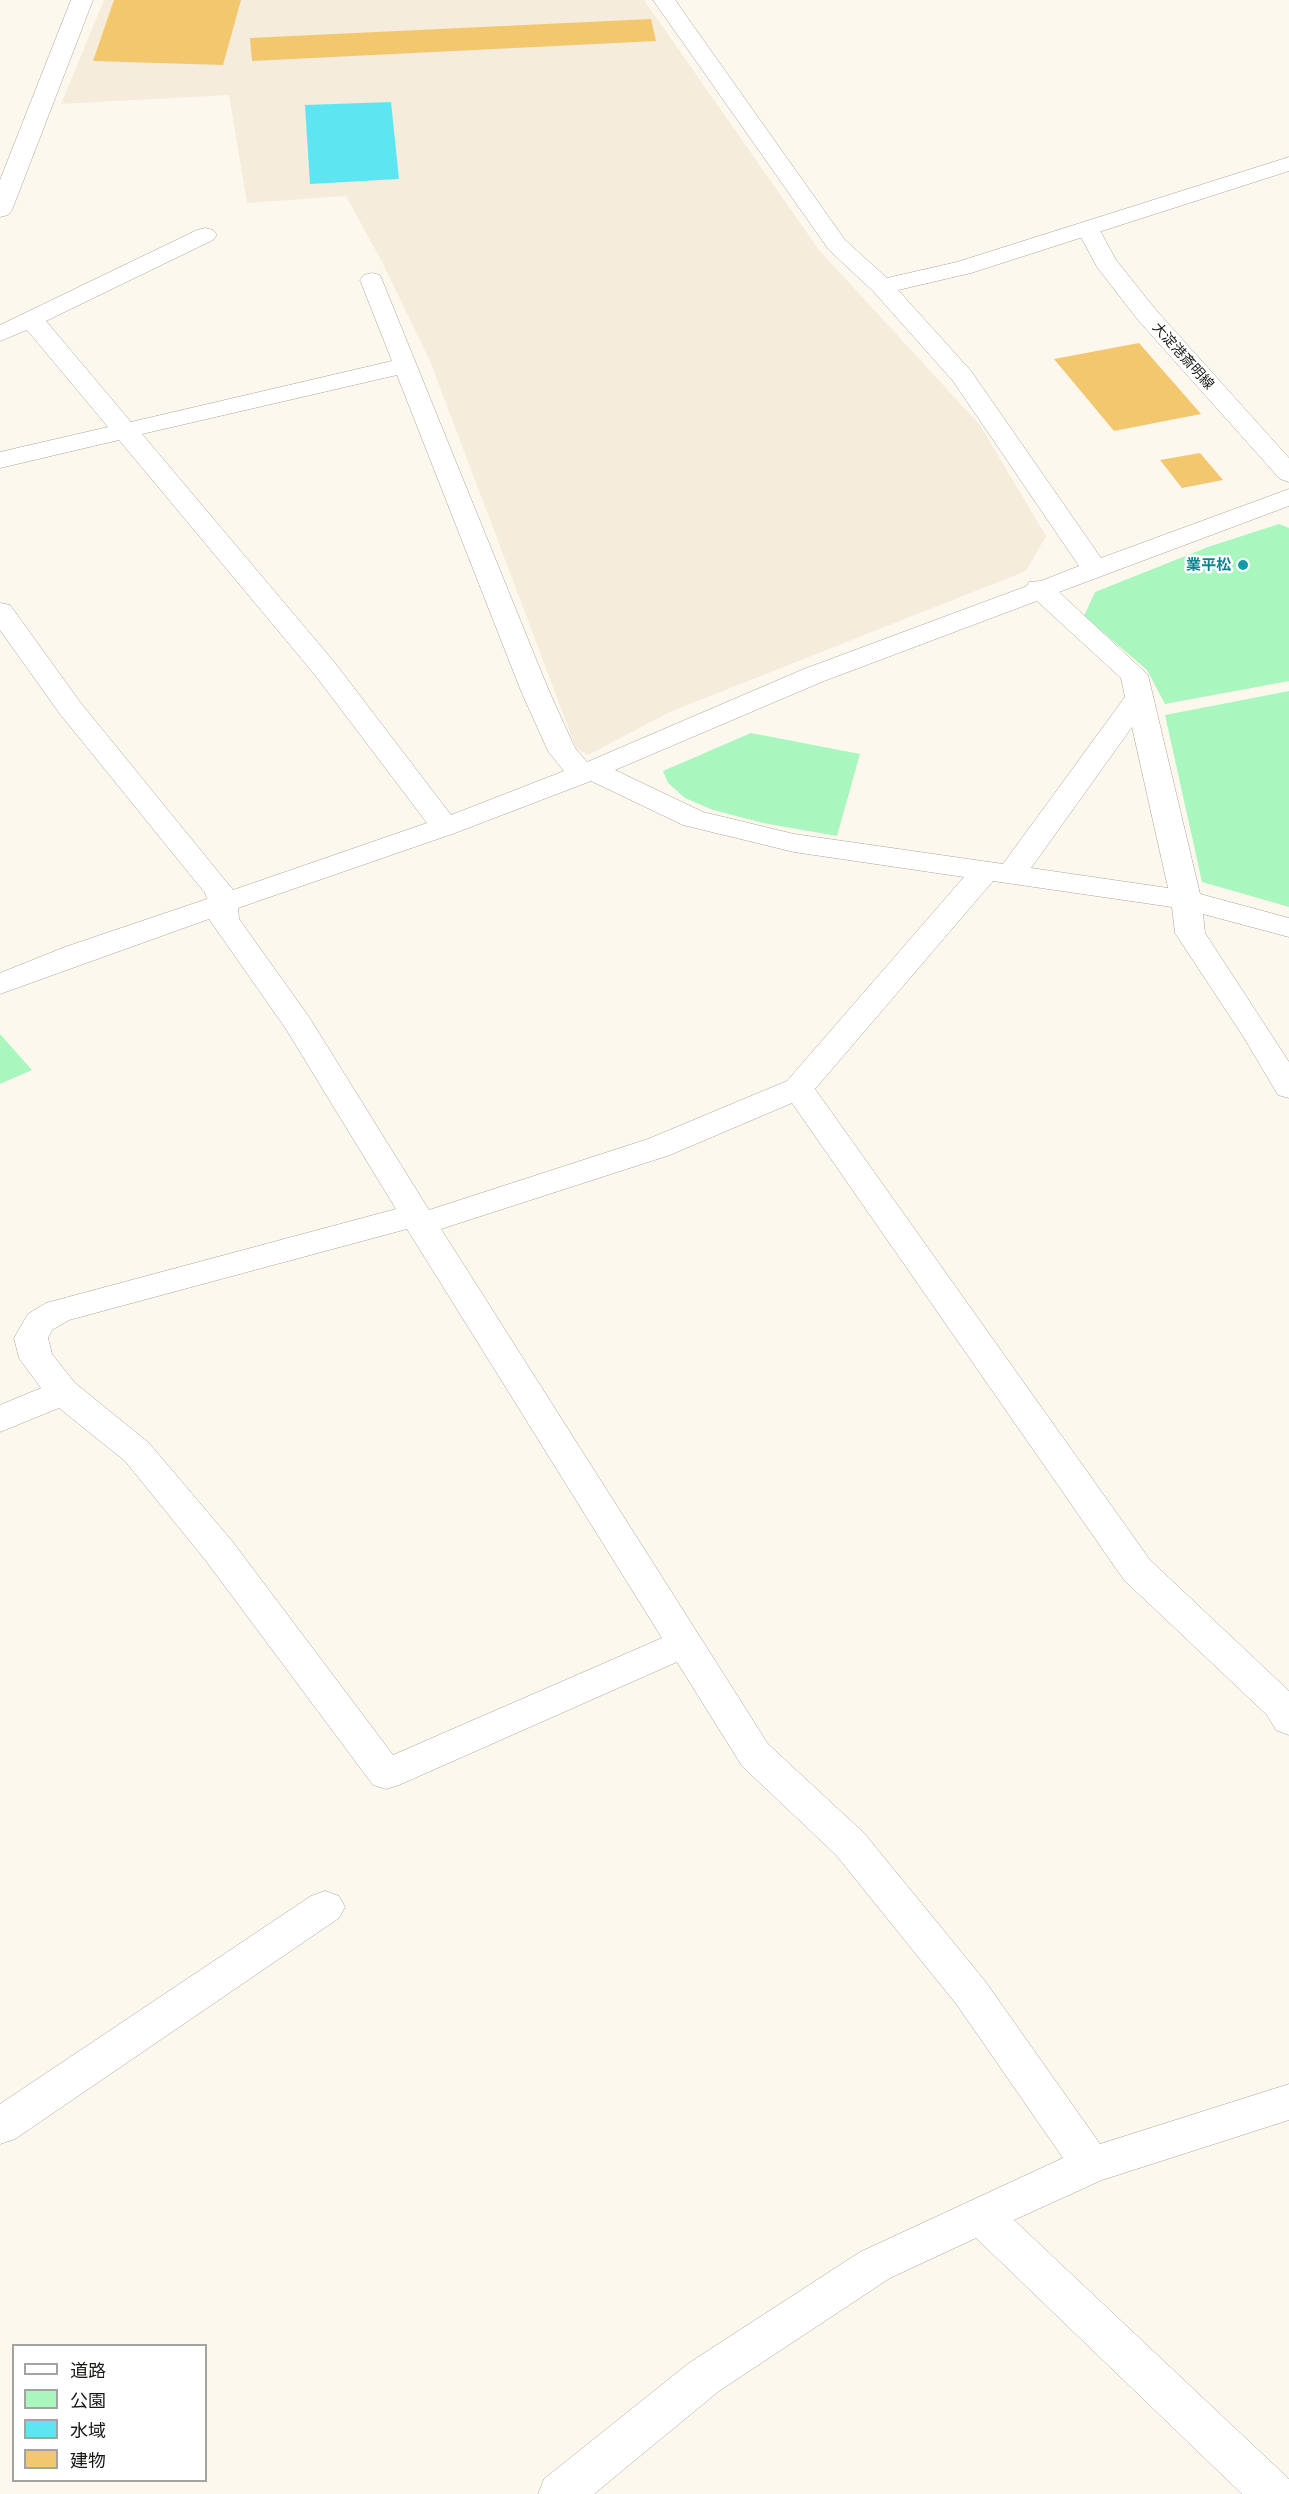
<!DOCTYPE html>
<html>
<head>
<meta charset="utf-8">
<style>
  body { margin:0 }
  #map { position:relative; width:1289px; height:2494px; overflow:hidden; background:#fdf8ee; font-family:"Public Sans","Noto Sans JP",sans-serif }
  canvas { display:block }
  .legend { position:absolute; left:12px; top:2344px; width:195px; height:138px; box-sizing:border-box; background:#fff; border:2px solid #a3a3a1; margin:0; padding:8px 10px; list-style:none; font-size:18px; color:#1a1815 }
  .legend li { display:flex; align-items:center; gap:12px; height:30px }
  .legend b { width:30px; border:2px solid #a3a3a1 }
</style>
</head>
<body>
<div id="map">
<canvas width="1289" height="2494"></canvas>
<ul class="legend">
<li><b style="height:8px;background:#fff"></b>道路</li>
<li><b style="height:16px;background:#a9f6be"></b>公園</li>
<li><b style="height:16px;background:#5de6f2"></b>水域</li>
<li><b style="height:16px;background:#f3c76e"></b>建物</li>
</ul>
</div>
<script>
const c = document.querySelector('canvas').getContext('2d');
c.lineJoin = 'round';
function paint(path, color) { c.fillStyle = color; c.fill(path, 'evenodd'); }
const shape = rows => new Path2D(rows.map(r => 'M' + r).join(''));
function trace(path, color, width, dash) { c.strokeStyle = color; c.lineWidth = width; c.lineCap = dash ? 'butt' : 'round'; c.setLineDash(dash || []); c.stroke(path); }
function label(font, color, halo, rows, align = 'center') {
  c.font = font + ' "Public Sans","Noto Sans JP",sans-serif'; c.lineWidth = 5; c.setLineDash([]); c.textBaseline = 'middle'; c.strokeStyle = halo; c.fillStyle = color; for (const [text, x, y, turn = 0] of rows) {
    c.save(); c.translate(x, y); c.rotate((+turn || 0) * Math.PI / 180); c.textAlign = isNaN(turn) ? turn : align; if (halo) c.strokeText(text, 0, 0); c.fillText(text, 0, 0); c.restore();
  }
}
paint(shape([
  [104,0,644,0,819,250,980,425,1046,536,1026,571,670,712,588,755,576,748,430,361,382,262,346,196,247,203,229,95,61,104]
]), '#f5ecdc');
paint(shape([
  [1279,524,1289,528,1289,681,1165,704,1147,670,1084,616,1095,592,1208,547],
  [1289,691,1289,907,1202,882,1165,715],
  [751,733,860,754,837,836,763,823,713,810,685,798,668,783,663,771],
  [0,1034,32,1070,0,1084]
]), '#a9f6be');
paint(shape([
  [391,102,399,179,310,184,305,105]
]), '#5de6f2');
paint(shape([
  [114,0,241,0,223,65,93,61],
  [651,19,656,41,252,61,250,38],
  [1139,343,1201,414,1114,431,1054,359],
  [1200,453,1223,480,1182,488,1160,460]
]), '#f3c76e');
const minor = shape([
  [71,0,93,0,12,210,8,215,0,217,0,180,71,0],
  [653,0,675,0,845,240,887,278,957,262,1289,157,1289,171,971,273,898,290,971,371,1101,558,1289,489,1289,506,1059,592,1148,675,1200,894,1289,918,1289,937,1203,914,1205,933,1289,1062,1289,1098,1278,1095,1243,1036,1175,933,1172,907,993,881,815,1089,1150,1560,1289,1691,1289,1735,1276,1730,1267,1715,1124,1580,792,1103,670,1155,441,1229,768,1744,864,1833,985,1981,1100,2144,1289,2084,1289,2120,1102,2180,1014,2220,1289,2479,1289,2494,1242,2494,976,2238,890,2278,719,2391,594,2494,538,2494,544,2479,689,2363,860,2252,1063,2158,957,2005,836,1855,742,1766,677,1662,399,1785,386,1789,373,1785,206,1561,125,1461,59,1408,0,1432,0,1405,41,1388,19,1358,14,1338,28,1314,46,1303,396,1209,286,1029,209,919,0,994,0,973,65,947,207,899,205,893,60,714,0,630,0,603,10,605,80,702,233,890,427,823,315,675,119,440,0,468,0,452,108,427,27,330,0,341,0,325,197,230,205,228,213,230,217,235,213,240,46,321,131,422,392,361,360,280,364,275,372,273,380,275,549,691,575,748,587,762,804,669,1027,586,1029,582,1041,581,1079,566,953,381,873,291,829,250,653,0],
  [397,375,521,691,548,751,564,771,451,815,335,663,142,434,397,375],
  [1037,601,1121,678,1125,697,1003,864,794,834,703,812,615,770,824,681,1037,601],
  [1132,727,1168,888,1031,868,1132,727],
  [591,781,683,825,794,852,964,877,787,1081,648,1139,429,1210,309,1017,239,919,238,908,455,833,591,781],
  [407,1229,662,1638,393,1755,232,1541,149,1443,75,1383,52,1354,48,1338,52,1330,69,1320,407,1229],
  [325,1891,339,1896,345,1907,339,1918,15,2139,0,2144,0,2104,311,1896,325,1891]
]);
const major = shape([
  [1089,223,1097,225,1116,260,1156,310,1289,458,1289,482,1280,479,1138,320,1097,267,1077,230,1081,225,1089,223]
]);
trace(minor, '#aaa59c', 1);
trace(major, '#aaa59c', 1);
paint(minor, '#fff');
paint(major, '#fff');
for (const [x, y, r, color] of [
  [1243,565,6,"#0f9aa8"]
]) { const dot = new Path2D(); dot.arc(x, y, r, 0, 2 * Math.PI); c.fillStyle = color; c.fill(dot); trace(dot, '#fff', 2); }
label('14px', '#1a1815', '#fff', [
  ["大淀港斎明線",1183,356,48]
]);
label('bold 15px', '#0d838f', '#fff', [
  ["業平松",1231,565]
], 'right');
</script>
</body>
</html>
